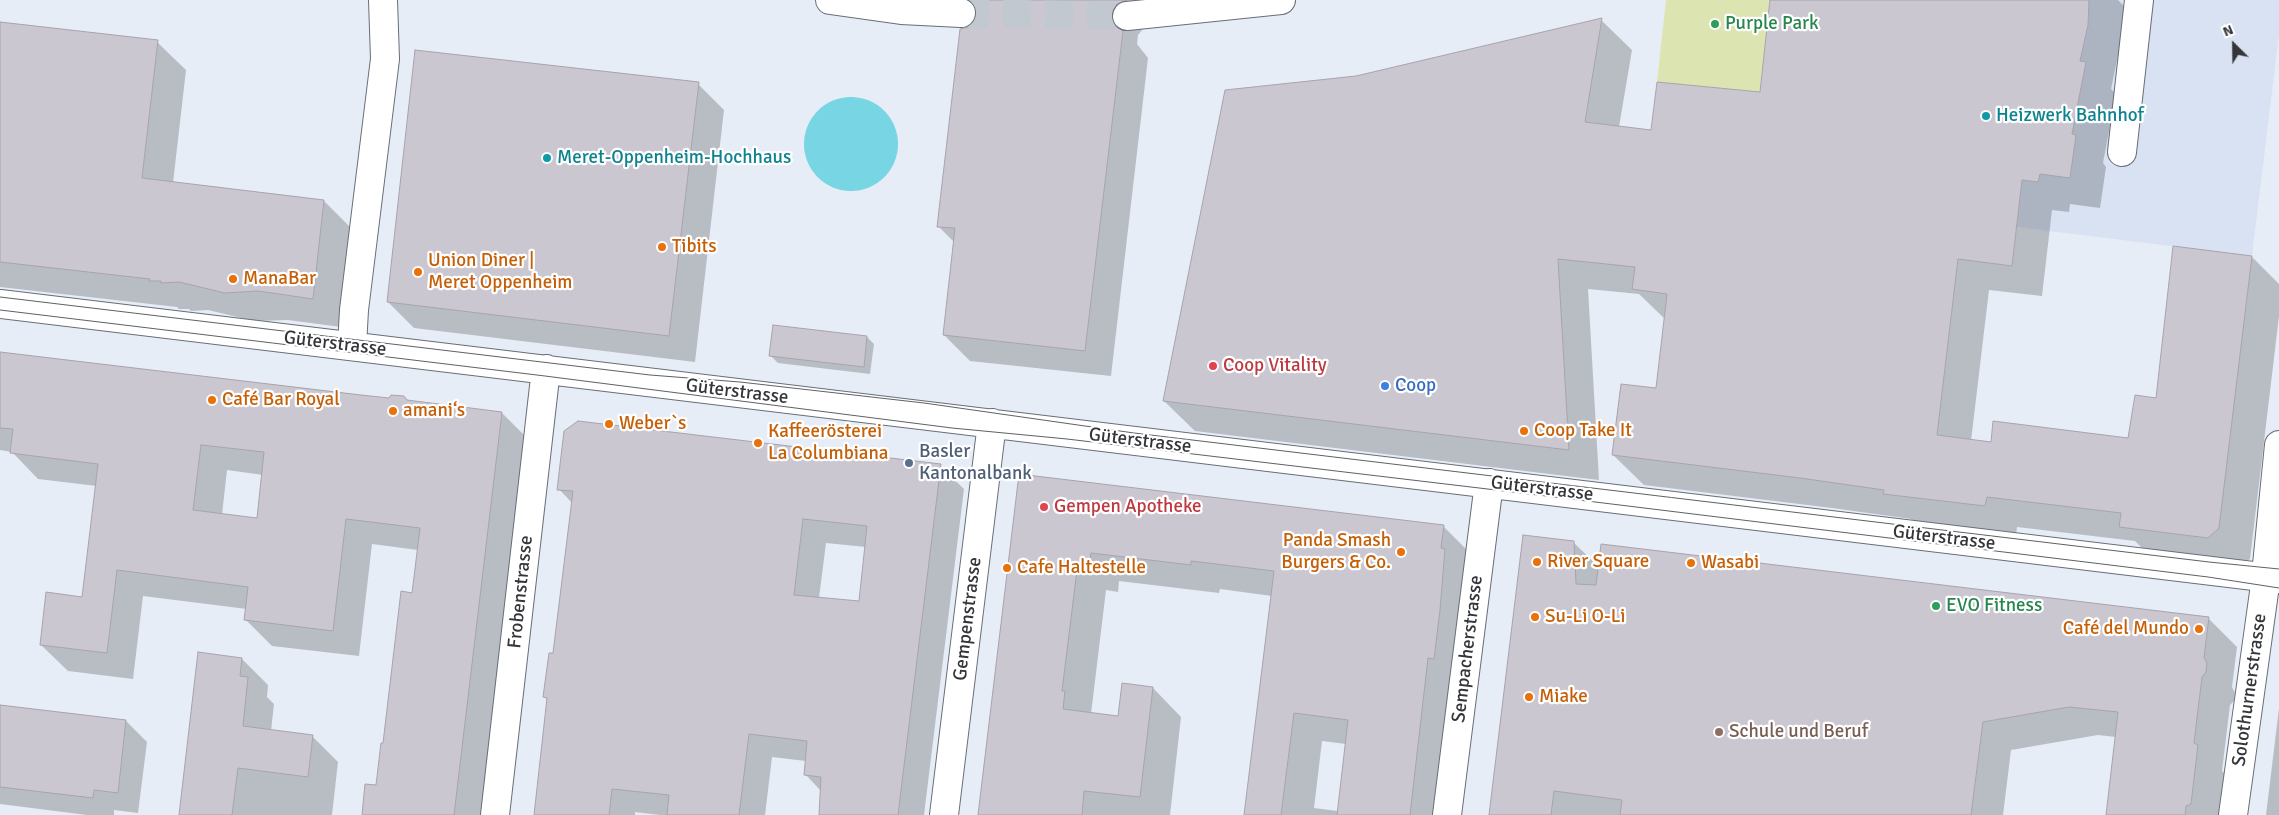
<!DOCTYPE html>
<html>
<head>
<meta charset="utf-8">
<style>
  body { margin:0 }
  #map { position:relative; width:2279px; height:815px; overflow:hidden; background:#e6edf6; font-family:Signika,sans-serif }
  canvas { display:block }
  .north { position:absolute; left:2209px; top:20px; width:50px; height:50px; -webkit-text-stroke:4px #fff; paint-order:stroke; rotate:337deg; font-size:14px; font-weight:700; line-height:20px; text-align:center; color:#34363a }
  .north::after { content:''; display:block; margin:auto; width:18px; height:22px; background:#34363a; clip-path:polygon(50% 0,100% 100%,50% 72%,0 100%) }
</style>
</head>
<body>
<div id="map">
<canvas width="2279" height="815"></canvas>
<div class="north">N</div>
</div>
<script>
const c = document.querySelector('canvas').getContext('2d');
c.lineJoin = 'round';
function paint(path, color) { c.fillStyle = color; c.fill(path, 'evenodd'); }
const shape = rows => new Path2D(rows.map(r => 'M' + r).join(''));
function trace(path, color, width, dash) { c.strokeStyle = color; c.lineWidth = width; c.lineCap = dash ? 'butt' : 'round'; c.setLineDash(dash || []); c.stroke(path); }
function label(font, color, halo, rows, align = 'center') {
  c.font = font + ' Signika,sans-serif'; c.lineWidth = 4.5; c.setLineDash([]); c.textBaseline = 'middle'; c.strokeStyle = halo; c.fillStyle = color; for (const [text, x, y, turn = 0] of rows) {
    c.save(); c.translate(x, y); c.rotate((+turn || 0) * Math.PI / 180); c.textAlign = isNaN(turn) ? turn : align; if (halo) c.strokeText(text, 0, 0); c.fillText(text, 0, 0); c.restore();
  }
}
paint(shape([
  [1912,0,2279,0,2279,34,2252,256,1886,211]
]), '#d8e2f2');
paint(shape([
  [1666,0,1770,0,1760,92,1657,82]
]), '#dce5b1');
paint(shape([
  '804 144a47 47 0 1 1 94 0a47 47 0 1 1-94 0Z'
]), '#77d5e4');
paint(shape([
  [968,0,1155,0,1152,26,1143,29,1138,35,1137,44,1148,58,1111,376,970,361,944,335,955,243,938,226,969,28,975,22,978,14,977,9],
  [1771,0,2118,0,2125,7,2122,36,2111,89,2116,94,2103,163,2106,167,2100,208,2070,204,2069,212,2052,210,2042,296,1989,290,1971,441,1992,443,2130,439,2252,257,2279,284,2279,316,2250,559,2239,568,2151,557,2135,541,2017,527,2016,536,1915,524,1911,519,1832,508,1644,485,1613,455,1657,390,1666,320,1639,294,1588,289,1599,480,1195,431,1164,401,1356,77,1601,20,1632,50,1619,127,1652,131,1761,94],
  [0,23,157,42,186,70,173,183,324,201,353,230,341,327,288,320,254,321,208,310,191,311,189,309,179,309,177,307,0,287],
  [698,84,724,110,695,362,414,328,388,302],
  [867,337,874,344,870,374,778,363,771,356],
  [0,353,502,413,528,439,483,815,363,815,377,786,413,594,418,550,372,544,359,656,272,646,246,620,247,609,143,596,133,679,68,671,41,645,83,598,97,486,38,479,12,452,0,450],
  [227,470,263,475,258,519,222,515],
  [940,466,964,489,924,815,820,815,821,791,805,774,806,761,772,757,765,815,660,815,635,812,635,815,535,815,548,701,545,697,554,654,572,503,559,489],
  [826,543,866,547,860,602,819,598],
  [1019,482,1443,526,1472,555,1441,815,1245,815,1272,596,1220,589,1219,593,1119,581,1118,592,1106,590,1091,714,1119,718,1153,688,1181,717,1170,815,980,815],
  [1322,741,1346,744,1338,811,1314,808],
  [1573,542,1600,568,2208,618,2237,647,2232,687,2235,693,2234,701,2230,705,2222,771,2226,775,2221,815,2107,815,2116,737,2098,735,2011,750,2003,815,1490,815],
  [242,659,268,685,267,697,274,704,271,731,312,736,338,762,332,815,180,815],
  [0,706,126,721,147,742,138,813,114,810,114,815,87,815,0,804],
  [2279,708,2279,815,2266,815]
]), '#0003');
const building = shape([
  [970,0,1127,0,1117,4,1113,9,1111,17,1115,26,1123,31,1085,351,943,335,955,228,937,227,960,29,969,27,974,21,977,14,975,6,970,0],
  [1770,0,2089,0,2088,25,2080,61,2086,62,2072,134,2076,135,2070,178,2040,174,2038,182,2022,180,2012,266,1958,259,1937,435,1991,442,1993,421,2128,438,2135,395,2156,398,2173,246,2252,256,2219,528,2208,538,2119,527,2121,513,1987,497,1985,506,1883,494,1884,490,1800,478,1612,455,1621,384,1656,388,1667,294,1632,289,1635,267,1558,259,1569,450,1163,401,1225,90,1356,76,1602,18,1585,122,1651,130,1657,82,1760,92,1770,0],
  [0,22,158,40,142,178,324,200,313,299,258,291,225,293,179,282,161,283,161,281,149,281,150,279,0,262,0,22],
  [415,50,699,82,669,336,387,302,415,50],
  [773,325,867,336,864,367,769,356,773,325],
  [0,352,361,395,389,398,391,395,404,396,407,400,502,412,454,815,362,815,365,784,376,785,381,743,383,743,401,591,412,593,420,528,346,519,333,631,244,620,248,587,117,570,107,653,40,645,46,592,82,597,98,464,10,453,13,429,0,428,0,352],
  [201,445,264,452,257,518,193,510,201,445],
  [578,421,941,464,898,815,819,815,821,777,804,775,807,741,749,734,739,815,667,815,669,795,612,789,609,815,534,815,547,698,543,697,549,653,553,653,573,491,557,490,564,431,578,421],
  [803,519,867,526,859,601,794,595,803,519],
  [1027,475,1444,525,1441,548,1445,549,1440,610,1434,659,1428,658,1410,815,1337,815,1348,720,1294,713,1281,815,1244,815,1274,571,1191,561,1191,565,1091,553,1089,564,1078,562,1062,691,1065,691,1063,709,1118,716,1122,683,1153,687,1140,797,1084,791,1082,815,978,815,1018,482,1027,475],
  [1523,535,1574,541,1576,584,1596,585,1601,544,2209,617,2204,658,2207,663,2206,672,2202,677,2194,743,2198,745,2191,804,2186,806,2185,815,2106,815,2118,712,2069,707,1983,722,1971,815,1620,815,1622,800,1554,791,1551,815,1489,815,1523,535],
  [198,652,242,658,240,676,248,677,243,726,313,735,308,777,238,768,232,815,179,815,198,652],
  [0,705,126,720,118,793,94,790,93,798,0,787,0,705]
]);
paint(building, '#cbc7d1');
trace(building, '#a7a3ad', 1);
trace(shape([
  [961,13,1127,16]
]), '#c2c8d0', 28, [28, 14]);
const minor = shape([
  [830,0,901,10,961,13],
  [1127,16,1281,0],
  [2122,152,2139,0],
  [0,304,2279,579],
  [352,346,354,310,385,59,383,0],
  [495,815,546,369],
  [944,815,992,423],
  [1447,815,1489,483],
  [2233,815,2265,585,2279,445]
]);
trace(minor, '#686e76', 30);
trace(minor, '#fff', 28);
trace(shape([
  [0,297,650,375,740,382,924,403,1134,433,2209,562,2279,569],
  [0,310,545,376,952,428,1067,439,1538,495,2208,577,2279,588]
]), '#5e6166', 1);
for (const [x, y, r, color] of [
  [1715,24,5,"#2e9e5b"],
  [1986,116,5,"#0f9aa8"],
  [547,158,5,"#0f9aa8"],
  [662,247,5,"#e8710a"],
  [418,272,5,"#e8710a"],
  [233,279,5,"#e8710a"],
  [1213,366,5,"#e0444e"],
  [1385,386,5,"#3f7fe0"],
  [212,400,5,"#e8710a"],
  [393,411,5,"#e8710a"],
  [609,424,5,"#e8710a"],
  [1524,431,5,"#e8710a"],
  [758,443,5,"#e8710a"],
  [909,463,5,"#5c6f8a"],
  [1044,507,5,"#e0444e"],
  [1401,552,5,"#e8710a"],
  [1537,562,5,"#e8710a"],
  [1691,563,5,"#e8710a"],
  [1007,568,5,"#e8710a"],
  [1936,606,5,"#2e9e5b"],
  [1535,617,5,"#e8710a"],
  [2199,629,5,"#e8710a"],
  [1529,697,5,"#e8710a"],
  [1719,732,5,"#8d6e63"]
]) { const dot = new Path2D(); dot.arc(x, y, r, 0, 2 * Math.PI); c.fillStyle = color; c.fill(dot); trace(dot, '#fff', 2); }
label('19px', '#27864d', '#fff', [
  ["Purple Park",1725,24],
  ["EVO Fitness",1946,606]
], 'left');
label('19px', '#0d838f', '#fff', [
  ["Heizwerk Bahnhof",1996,116],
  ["Meret-Oppenheim-Hochhaus",557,158]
], 'left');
label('19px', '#c56008', '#fff', [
  ["Tibits",672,247],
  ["Union Diner |",428,261],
  ["Meret Oppenheim",428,283],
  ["ManaBar",243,279],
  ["Café Bar Royal",222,400],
  ["amani‘s",403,411],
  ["Weberˋs",619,424],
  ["Coop Take It",1534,431],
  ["Kaffeerösterei",768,432],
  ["La Columbiana",768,454],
  ["Panda Smash",1391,541,"right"],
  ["Burgers & Co.",1391,563,"right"],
  ["River Square",1547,562],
  ["Wasabi",1701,563],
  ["Cafe Haltestelle",1017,568],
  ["Su-Li O-Li",1545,617],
  ["Café del Mundo",2189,629,"right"],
  ["Miake",1539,697]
], 'left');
label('19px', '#34363a', '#fff', [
  ["Güterstrasse",335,344,7],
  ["Güterstrasse",737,392,7],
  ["Güterstrasse",1140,441,7],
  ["Güterstrasse",1542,489,7],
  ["Güterstrasse",1944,538,7],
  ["Frobenstrasse",521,592,-84],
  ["Gempenstrasse",968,619,-83],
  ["Sempacherstrasse",1468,649,-83],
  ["Solothurnerstrasse",2250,690,-82]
]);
label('19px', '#be3a42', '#fff', [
  ["Coop Vitality",1223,366],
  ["Gempen Apotheke",1054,507]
], 'left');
label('19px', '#366cbe', '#fff', [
  ["Coop",1395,386]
], 'left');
label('19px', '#4e5e75', '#fff', [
  ["Basler",919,452],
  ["Kantonalbank",919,474]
], 'left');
label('19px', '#785e54', '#fff', [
  ["Schule und Beruf",1729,732]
], 'left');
</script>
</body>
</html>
